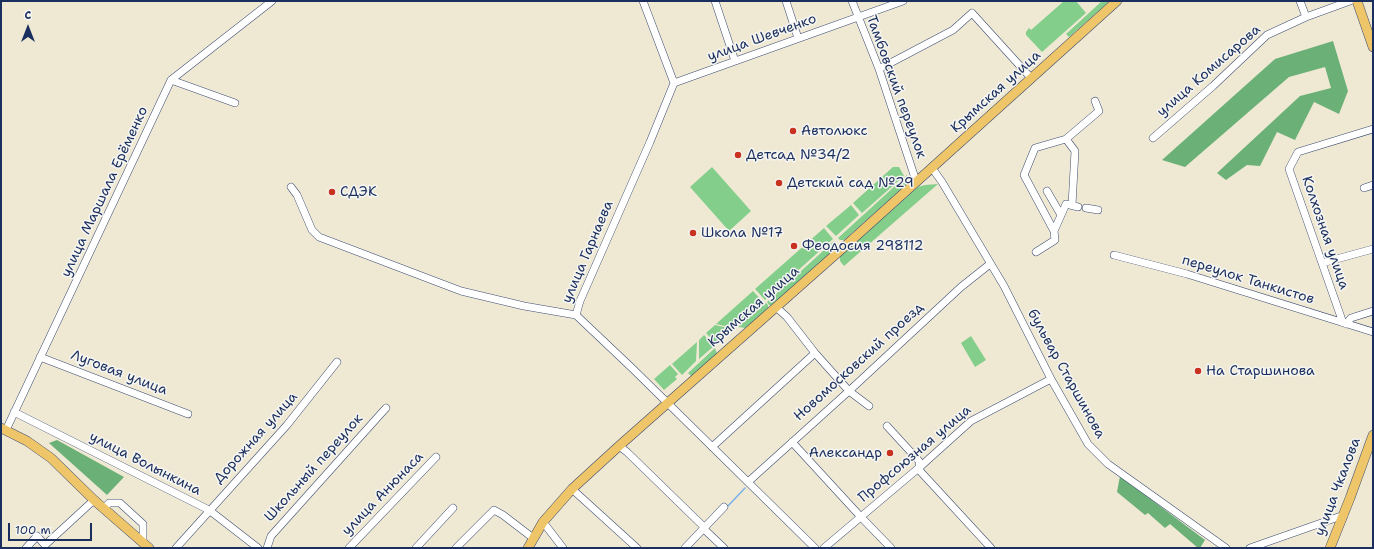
<!DOCTYPE html>
<html>
<head>
<meta charset="utf-8">
<style>
  body { margin:0 }
  #map { position:relative; width:1374px; height:549px; overflow:hidden; background:#efe9d4; font-family:"Shantell Sans",sans-serif }
  canvas { display:block }
  .frame { position:absolute; inset:0; border:2px solid #1b2f5e; pointer-events:none }
  .north { position:absolute; left:8px; top:8px; width:40px; height:40px; -webkit-text-stroke:3px #f6f6f2; paint-order:stroke; rotate:0deg; font-size:11px; font-weight:700; line-height:16px; text-align:center; color:#1b2f5e }
  .north::after { content:''; display:block; margin:auto; width:14px; height:18px; background:#1b2f5e; clip-path:polygon(50% 0,100% 100%,50% 72%,0 100%) }
  .scale { position:absolute; left:8px; top:523px; width:84px; height:18px; box-sizing:border-box; border:2px solid #1b2f5e; border-top:0; padding-left:5px; font-size:12px; line-height:14px; white-space:nowrap; color:#1b2f5e; -webkit-text-stroke:3px #f6f6f2; paint-order:stroke }
</style>
</head>
<body>
<div id="map">
<canvas width="1374" height="549"></canvas>
<div class="frame"></div>
<div class="north">С</div>
<div class="scale">100 m</div>
</div>
<script>
const c = document.querySelector('canvas').getContext('2d');
c.lineJoin = 'round';
function paint(path, color) { c.fillStyle = color; c.fill(path, 'evenodd'); }
const shape = rows => new Path2D(rows.map(r => 'M' + r).join(''));
function trace(path, color, width, dash) { c.strokeStyle = color; c.lineWidth = width; c.lineCap = dash ? 'butt' : 'round'; c.setLineDash(dash || []); c.stroke(path); }
function label(font, color, halo, rows, align = 'center') {
  c.font = font + ' "Shantell Sans",sans-serif'; c.lineWidth = 3; c.setLineDash([]); c.textBaseline = 'middle'; c.strokeStyle = halo; c.fillStyle = color; for (const [text, x, y, turn = 0] of rows) {
    c.save(); c.translate(x, y); c.rotate((+turn || 0) * Math.PI / 180); c.textAlign = isNaN(turn) ? turn : align; if (halo) c.strokeText(text, 0, 0); c.fillText(text, 0, 0); c.restore();
  }
}
paint(shape([
  [1064,1,1076,1,1086,13,1042,52,1026,35,1026,32,1029,28,1031,30],
  [1102,1,1110,1,1069,37,1066,34],
  [712,167,751,211,729,231,690,187],
  [893,167,899,167,904,176,862,213,853,203],
  [907,175,908,180,905,186,844,240,840,240,838,238],
  [938,184,844,266,840,261,840,256,918,187,925,185],
  [851,205,859,215,836,236,826,226],
  [824,228,833,239,765,300,755,289],
  [834,241,836,245,835,249,772,305,769,305,767,302],
  [753,291,763,302,733,328,716,324],
  [766,303,768,305,768,308,746,328,738,327],
  [715,325,732,329,716,344,706,333],
  [704,335,714,346,699,359,699,340],
  [971,336,986,360,975,367,961,343],
  [697,342,696,361,682,375,672,364],
  [715,348,717,354,692,377,688,373],
  [670,365,678,374,675,377,677,379,664,390,654,379]
]), '#84ce8b');
paint(shape([
  [1333,41,1348,91,1339,114,1314,102,1295,140,1277,132,1260,166,1247,165,1226,180,1217,173,1300,96,1331,88,1325,67,1289,77,1185,167,1162,160,1275,59],
  [57,440,124,477,107,495,49,443],
  [1120,476,1205,540,1200,548,1198,548,1170,524,1165,528,1148,513,1145,515,1117,492]
]), '#6bb177');
trace(shape([
  [727,507,745,488]
]), '#79b1e8', 1.5);
const minor = shape([
  [643,1,674,83,650,142,580,301,576,315,633,369,815,548],
  [715,1,735,61],
  [786,1,798,38],
  [852,1,879,69,916,181],
  [1300,1,1306,17],
  [879,69,953,30,972,13,1031,78],
  [171,80,235,103],
  [674,83,903,1],
  [1153,138,1213,86,1267,35,1306,17,1350,1],
  [1066,139,1075,151,1072,205],
  [932,168,942,182,1004,286,1051,379,1088,444,1108,464,1226,548],
  [291,187,297,195,312,230,319,237,461,291,524,306,576,315],
  [1364,188,1373,185],
  [1047,191,1061,215],
  [1078,207,1066,204,1054,231,1024,175,1035,148,1066,139,1099,111,1095,101],
  [1086,208,1098,210],
  [1036,252,1055,240,1054,231],
  [1114,255,1187,274,1373,332],
  [1322,263,1373,249],
  [776,307,787,317,815,353,849,391,869,406],
  [1343,323,1289,169,1298,152,1373,129],
  [1346,324,1351,318,1373,311],
  [40,357,188,414],
  [14,412,209,510,258,548],
  [887,426,919,461,920,471,991,548],
  [6,430,171,80,272,1],
  [792,442,860,516,891,548],
  [619,446,627,452,704,527,705,530,724,548],
  [712,447,815,353],
  [748,482,849,391,961,287,990,264],
  [572,489,637,548],
  [104,508,109,503,120,503,143,524,143,542],
  [543,522,563,548],
  [26,548,37,536,45,545,94,500],
  [176,548,287,425,337,362],
  [267,548,271,536,386,408],
  [349,548,436,457],
  [416,548,453,508],
  [456,548,494,510,503,515,533,538],
  [685,548,724,507],
  [824,548,921,466,971,421,1051,379],
  [1250,548,1344,515]
]);
const major = shape([
  [1357,1,1373,47],
  [1,428,27,441,51,458,94,500,149,548],
  [528,548,543,522,572,489,619,446,844,247,1117,1],
  [1330,548,1350,498,1373,435]
]);
trace(minor, '#3b4b70', 8);
trace(major, '#3b4b70', 10);
trace(minor, '#fff', 7);
trace(major, '#eec569', 9);
for (const [x, y, r, color] of [
  [793,131,4,"#c8321e"],
  [738,155,4,"#c8321e"],
  [779,183,4,"#c8321e"],
  [332,192,4,"#c8321e"],
  [693,233,4,"#c8321e"],
  [794,246,4,"#c8321e"],
  [1198,371,4,"#c8321e"],
  [890,453,4,"#c8321e"]
]) { const dot = new Path2D(); dot.arc(x, y, r, 0, 2 * Math.PI); c.fillStyle = color; c.fill(dot); trace(dot, '#f6f6f2', 1.5); }
label('14px', '#1b2f5e', '#f6f6f2', [
  ["улица Шевченко",762,38,-20],
  ["улица Комисарова",1209,71,-41],
  ["Тамбовский переулок",896,87,70],
  ["Крымская улица",996,92,-42],
  ["улица Маршала Ерёменко",105,192,-65],
  ["Колхозная улица",1325,233,71],
  ["улица Гарнаева",588,252,-67],
  ["переулок Танкистов",1248,280,17],
  ["Крымская улица",754,307,-41],
  ["Новомосковский проезд",859,362,-42],
  ["Луговая улица",119,373,21],
  ["бульвар Старшинова",1066,374,61],
  ["Дорожная улица",256,438,-48],
  ["Профсоюзная улица",915,454,-40],
  ["улица Волынкина",145,464,27],
  ["Школьный переулок",314,468,-48],
  ["улица Чкалова",1338,487,-69],
  ["улица Анюнаса",383,494,-46]
]);
label('14px', '#1b2f5e', '#f6f6f2', [
  ["Автолюкс",801,131],
  ["Детсад №34/2",746,155],
  ["Детский сад №29",787,183],
  ["СДЭК",340,192],
  ["Школа №17",701,233],
  ["Феодосия 298112",802,246],
  ["На Старшинова",1206,371],
  ["Александр",882,453,"right"]
], 'left');
</script>
</body>
</html>
